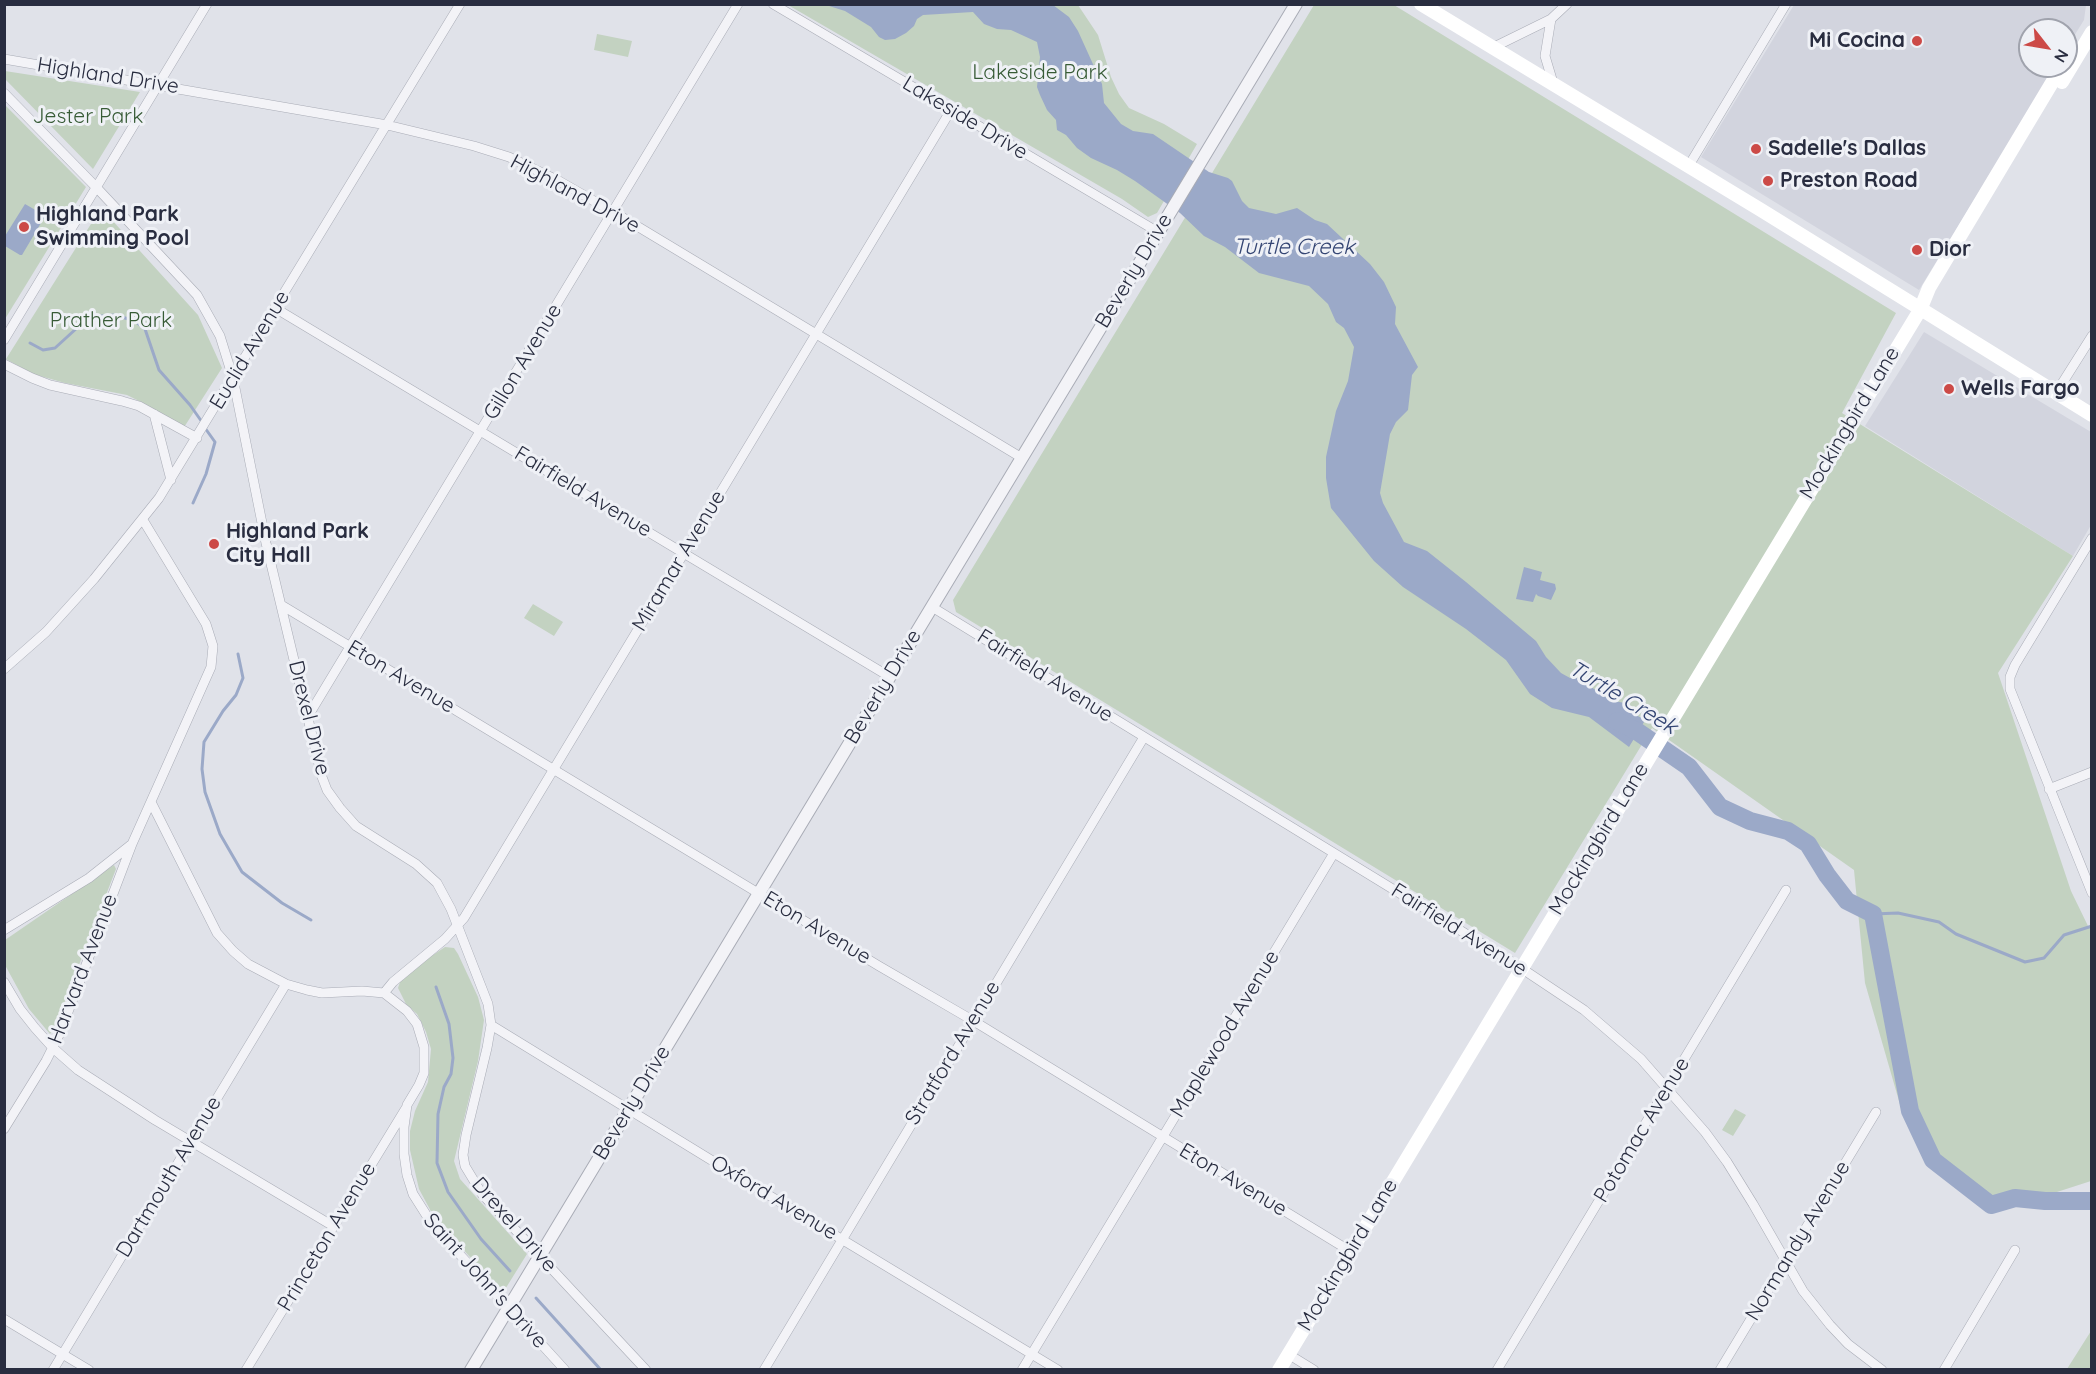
<!DOCTYPE html>
<html>
<head>
<meta charset="utf-8">
<style>
  body { margin:0 }
  #map { position:relative; width:2096px; height:1374px; overflow:hidden; background:#e0e2e9; font-family:Quicksand,sans-serif }
  canvas { display:block }
  .frame { position:absolute; inset:0; border:6px solid #292d40; pointer-events:none }
  .north { position:absolute; left:2018px; top:18px; width:60px; height:60px; box-sizing:border-box; background:#eff1f6; border:2px solid #a0a3ad; border-radius:50%; rotate:121deg; font-size:16px; font-weight:700; line-height:24px; text-align:center; color:#292d40 }
  .north::after { content:''; display:block; margin:auto; width:21px; height:27px; background:#cc4a47; clip-path:polygon(50% 0,100% 100%,50% 72%,0 100%) }
</style>
</head>
<body>
<div id="map">
<canvas width="2096" height="1374"></canvas>
<div class="frame"></div>
<div class="north">N</div>
</div>
<script>
const c = document.querySelector('canvas').getContext('2d');
c.lineJoin = 'round';
function paint(path, color) { c.fillStyle = color; c.fill(path, 'evenodd'); }
const shape = rows => new Path2D(rows.map(r => 'M' + r).join(''));
function trace(path, color, width, dash) { c.strokeStyle = color; c.lineWidth = width; c.lineCap = dash ? 'butt' : 'round'; c.setLineDash(dash || []); c.stroke(path); }
function label(font, color, halo, rows, align = 'center') {
  c.font = font + ' Quicksand,sans-serif'; c.lineWidth = 6; c.setLineDash([]); c.textBaseline = 'middle'; c.strokeStyle = halo; c.fillStyle = color; for (const [text, x, y, turn = 0] of rows) {
    c.save(); c.translate(x, y); c.rotate((+turn || 0) * Math.PI / 180); c.textAlign = isNaN(turn) ? turn : align; if (halo) c.strokeText(text, 0, 0); c.fillText(text, 0, 0); c.restore();
  }
}
paint(shape([
  [1794,5,2086,5,2084,20,2066,49,2066,30,2030,30,2030,66,2056,66,1919,290,1701,157],
  [1924,332,2091,432,2091,525,2073,556,1865,426]
]), '#d2d4de');
paint(shape([
  [788,5,1078,5,1098,35,1111,77,1119,94,1129,108,1164,124,1197,144,1157,213,1148,217,1122,199],
  [1314,5,1394,5,1896,313,1842,413,2073,556,1998,673,2071,891,2088,926,2091,929,2091,1181,1995,1212,1931,1164,1901,1108,1865,983,1854,870,1652,728,1515,953,956,612,953,600],
  [597,34,632,41,628,57,594,50],
  [5,71,140,92,93,169,5,79],
  [5,105,86,187,5,319],
  [101,208,198,315,222,368,181,432,147,405,127,395,65,383,33,374,6,359],
  [533,604,563,622,554,636,524,618],
  [114,865,116,869,55,1027,50,1034,29,1009,5,965,5,940],
  [445,947,454,948,458,954,478,997,484,1020,478,1061,454,1161,460,1179,527,1254,504,1291,487,1276,434,1217,419,1189,410,1150,410,1131,415,1111,428,1082,431,1049,426,1032,417,1014,406,1004,398,988,400,982,421,963],
  [1735,1109,1746,1115,1733,1136,1722,1130],
  [2091,1331,2091,1369,2067,1369]
]), '#c3d2c1');
paint(shape([
  [826,5,1053,5,1069,17,1078,31,1102,84,1104,103,1121,124,1133,131,1153,134,1209,172,1228,178,1232,181,1242,201,1249,208,1276,214,1297,208,1315,220,1327,224,1370,264,1384,282,1396,307,1395,324,1418,367,1412,375,1408,410,1396,422,1390,434,1380,493,1383,503,1404,542,1427,551,1466,582,1536,641,1546,657,1561,673,1570,678,1578,678,1610,700,1629,704,1639,717,1647,717,1629,747,1589,717,1552,708,1530,694,1506,660,1466,629,1403,587,1374,561,1331,508,1326,478,1326,457,1336,411,1348,381,1354,347,1344,328,1336,322,1328,304,1309,286,1259,273,1225,247,1204,236,1180,213,1135,181,1117,170,1091,158,1077,148,1066,135,1057,130,1056,120,1047,110,1040,95,1037,87,1040,57,1037,42,1011,30,997,29,984,24,973,12,923,15,917,19,914,26,906,33,895,39,885,40,879,37,871,27,845,11],
  [25,204,44,215,44,218,22,255,20,255,5,246,5,236],
  [1524,567,1542,572,1540,580,1555,584,1556,589,1551,600,1538,596,1536,594,1533,602,1516,599]
]), '#9ba9c8');
trace(shape([
  [30,343,43,350,55,348,89,317,115,315,135,321,145,329,159,370,190,405,202,422],
  [193,503,206,474,215,442,205,428],
  [238,654,243,678,236,695,223,711,204,742,202,769,205,792,220,834,242,872,282,903,311,920],
  [1873,914,1898,913,1939,922,1956,934,2025,962,2044,958,2064,935,2092,926],
  [436,987,449,1024,453,1058,451,1074,444,1087,438,1114,437,1163,448,1192,481,1239,510,1271],
  [536,1298,601,1370]
]), '#9ba9c8', 3);
trace(shape([
  [1617,721,1638,732,1689,767,1720,807,1750,821,1788,831,1808,844,1827,875,1847,901,1873,914,1910,1111,1933,1160,1991,1205,2015,1198,2045,1201,2092,1201]
]), '#9ba9c8', 18);
const minor = shape([
  [773,4,1158,232],
  [1551,19,1545,56,1554,86],
  [1492,48,1551,19,1567,4],
  [4,59,387,125,474,146,509,157,559,181,622,217,1022,458],
  [4,93,96,187,197,295,220,336,233,378,266,543,322,777,327,790,340,808,356,826,416,864,437,883,451,909,488,1004,491,1025,487,1048,466,1135,463,1155,465,1166,482,1194,646,1370],
  [1688,167,1786,4],
  [275,308,890,677],
  [4,340,207,4],
  [4,364,32,378,50,385,122,401,139,406,197,438],
  [2056,393,2092,336],
  [154,414,171,480],
  [2092,538,2015,665,2010,677,2010,689,2092,893],
  [283,606,879,966,972,1020,1350,1251],
  [932,607,1512,962,1584,1010,1641,1059,1705,1132,1727,1162,1753,1204,1803,1291,1830,1325,1848,1344,1882,1370],
  [4,669,46,632,94,579,159,498,460,4],
  [307,718,738,4],
  [2049,789,2092,772],
  [151,802,217,933,233,951,248,964,286,984,307,990,322,993,362,991,384,993,407,1011,417,1024,424,1047,424,1073,419,1085,407,1105,404,1127,404,1154,407,1175,413,1194,432,1224,565,1370],
  [4,930,89,878,132,844],
  [4,982,20,1009,35,1028,53,1048,78,1070,155,1120,333,1226],
  [384,993,393,982,445,939,464,918,951,110],
  [491,1025,747,1182,1058,1370],
  [4,1129,46,1061,60,1033,132,844,211,667,213,646,206,624,143,520],
  [4,1319,89,1370],
  [1288,1354,1314,1370],
  [53,1370,286,984],
  [246,1370,406,1108],
  [764,1370,1144,737],
  [1022,1370,1334,853],
  [1497,1370,1786,890],
  [1720,1370,1876,1112],
  [1944,1370,2015,1250]
]);
const tertiary = shape([
  [471,1370,1296,4]
]);
trace(minor, '#a9acb6', 10);
trace(tertiary, '#a9acb6', 14);
trace(minor, '#f3f3f7', 9);
trace(tertiary, '#f3f3f7', 12);
trace(shape([
  [1421,4,1761,210,2092,415],
  [2062,82,2092,32],
  [1279,1370,1920,310,1929,288,2062,66]
]), '#fff', 14);
for (const [x, y, r, color] of [
  [1917,41,6,"#cc4a47"],
  [1756,149,6,"#cc4a47"],
  [1768,181,6,"#cc4a47"],
  [24,227,6,"#cc4a47"],
  [1917,250,6,"#cc4a47"],
  [1949,389,6,"#cc4a47"],
  [214,544,6,"#cc4a47"]
]) { const dot = new Path2D(); dot.arc(x, y, r, 0, 2 * Math.PI); c.fillStyle = color; c.fill(dot); trace(dot, '#eff1f6', 2); }
label('bold 21px', '#292d40', '#eff1f6', [
  ["Mi Cocina",1905,41,"right"],
  ["Sadelle's Dallas",1768,149],
  ["Preston Road",1780,181],
  ["Highland Park",36,215],
  ["Swimming Pool",36,239],
  ["Dior",1929,250],
  ["Wells Fargo",1961,389],
  ["Highland Park",226,532],
  ["City Hall",226,556]
], 'left');
label('21px', '#375b36', '#eff1f6', [
  ["Lakeside Park",1040,73],
  ["Jester Park",88,117],
  ["Prather Park",111,321]
]);
label('21px', '#292d40', '#eff1f6', [
  ["Highland Drive",108,76,9],
  ["Lakeside Drive",965,118,31],
  ["Highland Drive",575,194,28],
  ["Beverly Drive",1134,271,-59],
  ["Euclid Avenue",250,350,-59],
  ["Gillon Avenue",523,362,-59],
  ["Mockingbird Lane",1850,423,-59],
  ["Fairfield Avenue",583,492,31],
  ["Miramar Avenue",679,561,-59],
  ["Fairfield Avenue",1045,676,32],
  ["Eton Avenue",401,677,31],
  ["Beverly Drive",883,687,-59],
  ["Drexel Drive",309,718,76],
  ["Mockingbird Lane",1599,839,-59],
  ["Eton Avenue",817,928,31],
  ["Fairfield Avenue",1459,930,32],
  ["Harvard Avenue",83,969,-69],
  ["Maplewood Avenue",1225,1034,-59],
  ["Stratford Avenue",953,1053,-59],
  ["Beverly Drive",632,1103,-59],
  ["Potomac Avenue",1642,1130,-59],
  ["Dartmouth Avenue",169,1177,-59],
  ["Eton Avenue",1233,1180,31],
  ["Oxford Avenue",774,1198,31],
  ["Drexel Drive",514,1225,49],
  ["Princeton Avenue",327,1237,-59],
  ["Normandy Avenue",1798,1241,-59],
  ["Mockingbird Lane",1348,1255,-59],
  ["Saint John's Drive",485,1281,48]
]);
label('italic 22px', '#344573', '#eff1f6', [
  ["Turtle Creek",1294,247],
  ["Turtle Creek",1623,698,31]
]);
</script>
</body>
</html>
